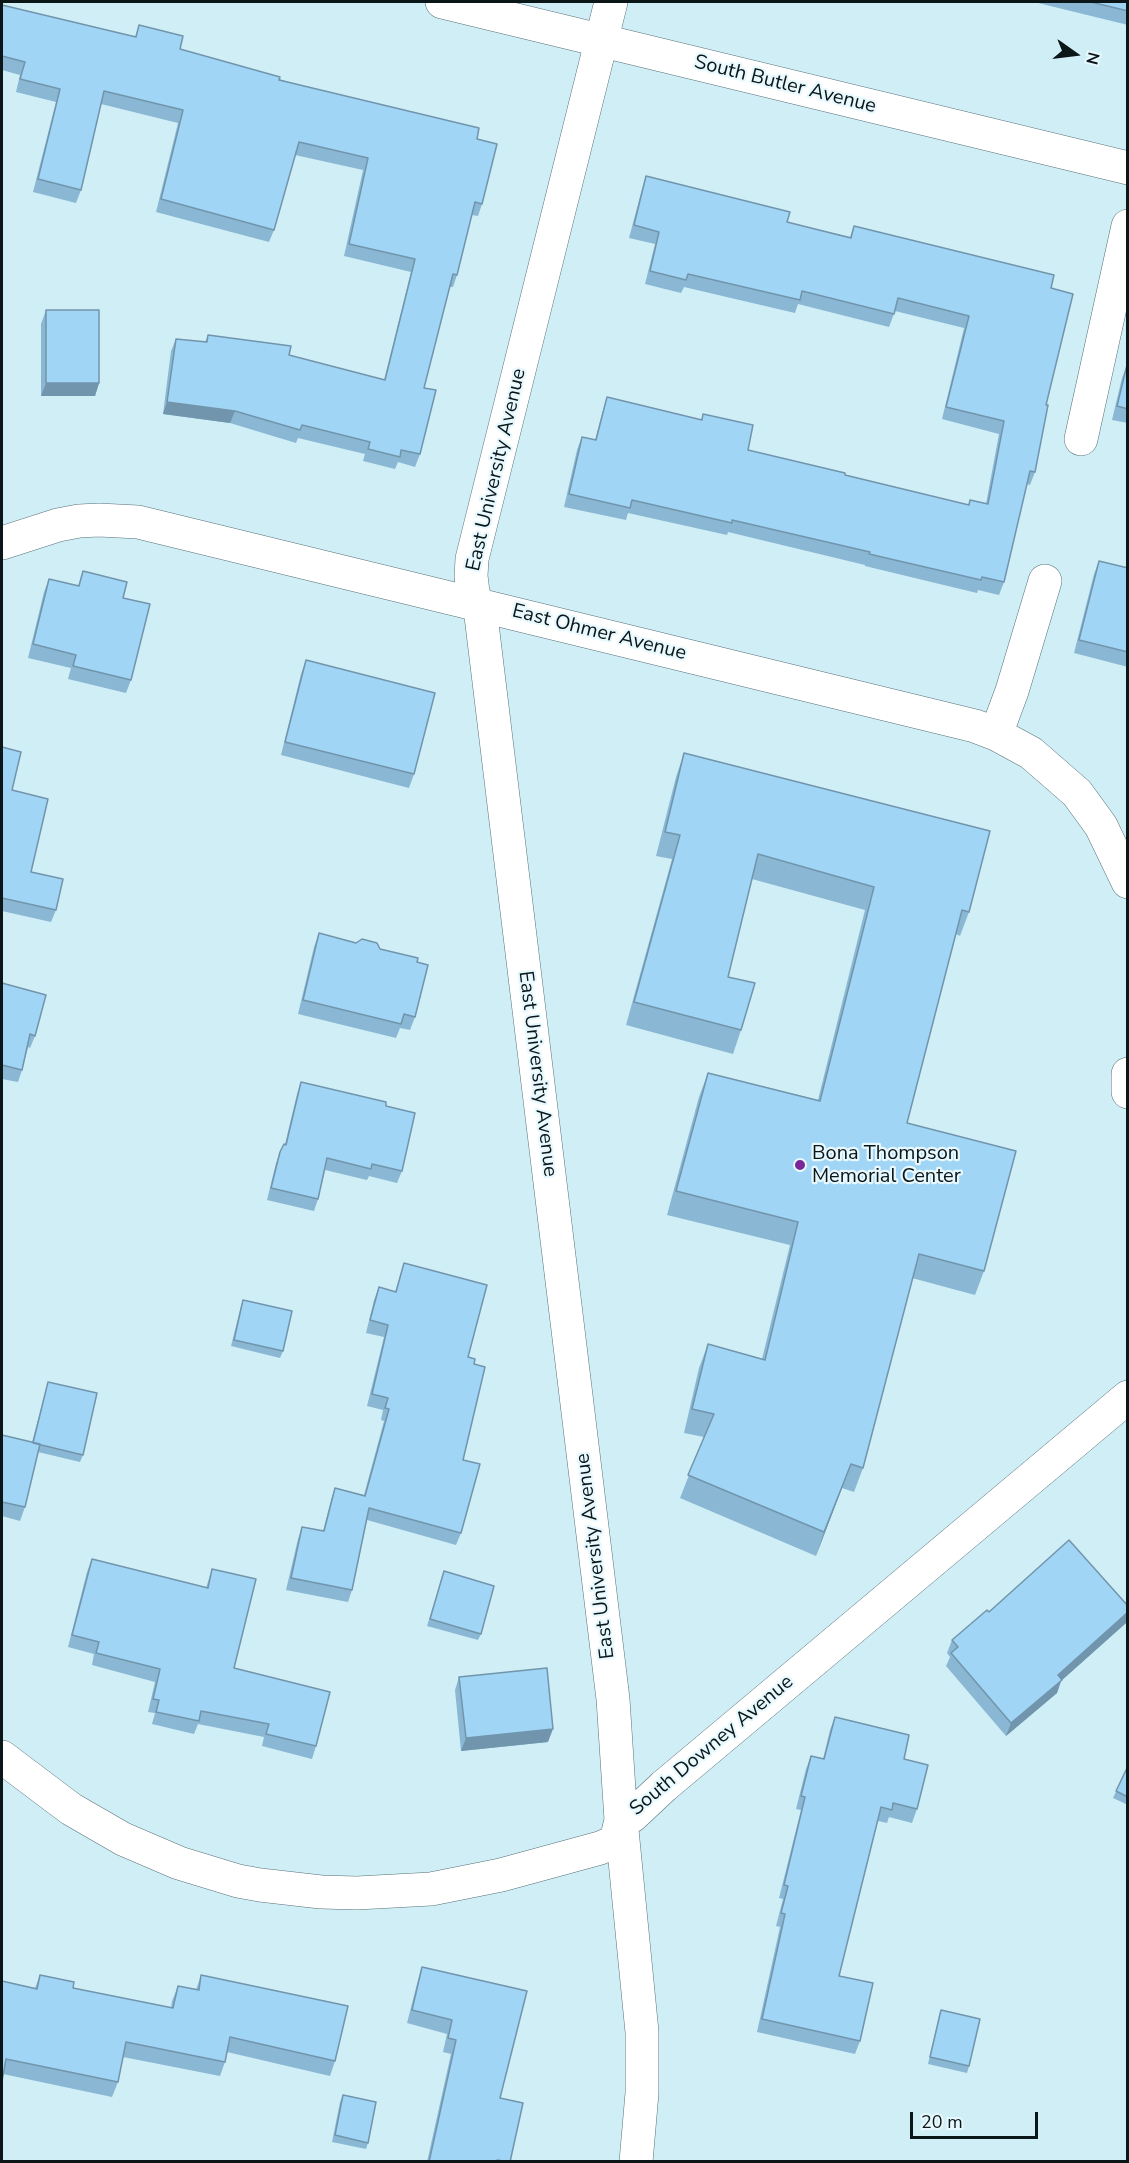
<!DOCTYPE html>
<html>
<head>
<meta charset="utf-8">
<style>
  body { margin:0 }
  #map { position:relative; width:1129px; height:2163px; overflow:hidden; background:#d0eef6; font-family:"Nunito Sans",sans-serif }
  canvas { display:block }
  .frame { position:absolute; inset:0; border:3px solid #0b1619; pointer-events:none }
  .north { position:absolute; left:1045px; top:24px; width:60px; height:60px; -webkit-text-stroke:4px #e7f9fe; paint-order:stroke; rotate:104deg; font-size:16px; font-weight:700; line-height:24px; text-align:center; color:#0b1619 }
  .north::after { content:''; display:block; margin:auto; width:21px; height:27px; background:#0b1619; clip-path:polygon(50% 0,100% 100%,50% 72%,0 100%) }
  .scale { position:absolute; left:910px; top:2112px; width:128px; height:27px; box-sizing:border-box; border:3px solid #0b1619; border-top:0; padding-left:8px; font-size:18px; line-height:21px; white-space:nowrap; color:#0b1619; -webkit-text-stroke:4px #e7f9fe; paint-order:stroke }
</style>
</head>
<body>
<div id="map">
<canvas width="1129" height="2163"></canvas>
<div class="frame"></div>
<div class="north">N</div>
<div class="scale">20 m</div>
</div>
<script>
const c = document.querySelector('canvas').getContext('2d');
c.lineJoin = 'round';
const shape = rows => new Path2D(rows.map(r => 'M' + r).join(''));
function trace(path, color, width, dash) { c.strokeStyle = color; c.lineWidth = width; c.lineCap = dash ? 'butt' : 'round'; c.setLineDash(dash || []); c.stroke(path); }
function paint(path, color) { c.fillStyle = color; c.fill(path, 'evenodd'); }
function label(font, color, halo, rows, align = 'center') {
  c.font = font + ' "Nunito Sans",sans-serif'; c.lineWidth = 4.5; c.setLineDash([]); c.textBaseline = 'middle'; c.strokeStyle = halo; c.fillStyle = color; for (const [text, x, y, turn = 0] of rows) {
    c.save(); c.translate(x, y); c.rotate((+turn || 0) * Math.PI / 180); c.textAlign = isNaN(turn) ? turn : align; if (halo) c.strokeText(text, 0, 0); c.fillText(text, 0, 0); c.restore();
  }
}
const minor = shape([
  [442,2,1128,168],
  [611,2,472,559,471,576,473,592,481,616,613,1699,621,1820,642,2032,642,2093,636,2162],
  [1081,439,1128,226],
  [2,543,58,525,79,521,99,520,138,522,975,726,996,734,1031,753,1077,793,1101,826,1128,882],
  [996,734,1012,691,1045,581],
  [1128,1074,1128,1092],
  [2,1757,71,1809,123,1839,179,1863,238,1881,260,1885,321,1892,357,1893,431,1889,501,1875,600,1848,616,1841,621,1820,632,1816,664,1786,1128,1397]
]);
trace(minor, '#577179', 34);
trace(minor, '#fff', 33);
paint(shape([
  [1034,2,1128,2,1128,25],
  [2,5,135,37,139,25,180,49,477,139,482,204,478,216,472,215,457,275,453,287,449,287,424,388,420,454,415,467,398,462,395,469,363,461,365,454,298,438,296,443,230,423,163,414,171,351,176,339,205,342,208,335,384,380,411,272,344,256,363,170,295,155,274,230,269,242,156,212,178,123,101,104,81,190,76,203,33,192,56,102,16,92,20,75,2,70],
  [646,176,787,222,850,237,854,226,1051,288,1046,405,1035,472,1030,485,1027,484,1004,582,999,595,978,590,977,593,865,566,865,565,728,532,727,535,628,513,626,520,564,507,577,450,582,437,595,440,603,410,607,397,701,420,703,414,748,450,845,475,968,505,970,500,986,504,999,434,942,419,964,328,895,311,889,327,798,304,795,313,684,287,681,293,645,284,655,244,629,238,642,189],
  [46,310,99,383,95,396,41,396,41,324],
  [1127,365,1128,365,1128,423,1112,420,1122,378],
  [1099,561,1128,568,1128,667,1074,653,1094,574],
  [83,571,123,598,131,680,126,693,68,679,71,668,28,658,44,592,49,579,78,586],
  [306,660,414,774,409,788,281,755,301,674],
  [2,747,31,872,56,910,51,922,2,911],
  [684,753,969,912,960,936,956,934,907,1123,984,1271,975,1295,912,1278,863,1468,854,1492,842,1488,816,1556,680,1498,704,1437,684,1433,699,1368,708,1344,762,1359,790,1245,667,1215,699,1097,708,1073,818,1100,865,910,752,879,728,977,741,1030,733,1054,626,1025,672,859,656,856,676,777],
  [319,933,380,949,415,1017,410,1030,400,1028,396,1038,298,1014,314,947],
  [2,983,35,1036,30,1048,28,1047,22,1070,18,1082,2,1079],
  [301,1082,386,1106,402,1171,397,1183,369,1176,367,1180,325,1170,318,1199,314,1211,267,1200,276,1163,280,1152,285,1144,297,1094],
  [404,1263,468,1357,474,1364,463,1460,461,1533,456,1545,367,1520,352,1590,348,1602,286,1590,298,1539,302,1527,323,1531,331,1500,335,1488,364,1495,384,1421,381,1420,383,1410,367,1406,384,1337,366,1333,374,1300,379,1287,395,1292],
  [243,1300,283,1351,280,1358,231,1346,241,1306],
  [48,1382,83,1455,80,1462,38,1452,25,1507,20,1521,2,1516,2,1435,32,1442],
  [92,1559,206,1588,212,1569,234,1668,316,1746,312,1759,262,1746,264,1737,198,1724,194,1734,152,1724,155,1713,148,1712,155,1682,92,1665,94,1654,68,1647,87,1572],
  [444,1571,481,1634,478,1640,427,1626],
  [1128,1606,1128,1618,1126,1623,1061,1681,1057,1693,1006,1736,946,1666,950,1657,947,1653,952,1640,989,1612],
  [459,1677,548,1742,461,1751,455,1690],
  [835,1717,904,1759,917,1809,912,1823,889,1817,887,1823,878,1821,839,1976,860,2041,855,2054,757,2032,780,1927,776,1926,783,1899,779,1898,801,1810,796,1809,806,1769,811,1756,823,1759,830,1730],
  [1128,1766,1128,1805,1113,1798],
  [422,1967,500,2098,510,2162,427,2162,451,2054,443,2052,447,2034,407,2023,418,1980],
  [40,1975,73,1988,171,2008,172,2001,178,1986,196,1990,201,1975,335,2061,330,2076,227,2052,225,2062,220,2076,123,2057,118,2082,112,2097,3,2074,2,1981,35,1988],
  [941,2010,969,2066,967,2073,928,2064,939,2016],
  [343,2095,368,2143,366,2149,332,2142,340,2102]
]), '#8ab7d3');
paint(shape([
  [46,383,99,383,95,396,41,396],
  [167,402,235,411,230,423,163,414],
  [851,1464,842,1488,816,1556,824,1532],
  [1128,1612,1128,1618,1126,1623,1061,1681,1057,1693,1006,1736,1011,1723,1058,1675],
  [553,1729,548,1742,461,1751,466,1738]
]), '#7195ac');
const building = shape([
  [1091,2,1128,2,1128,11,1091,2],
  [2,5,136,37,139,25,183,36,180,49,280,77,279,80,479,128,477,139,497,144,482,204,475,202,457,275,453,274,424,388,436,390,420,454,401,450,400,457,368,449,370,442,302,425,300,430,235,411,167,402,176,339,207,342,208,335,291,346,289,355,385,380,415,259,349,244,368,158,299,142,274,230,161,199,183,110,104,91,81,190,38,179,60,89,20,79,25,62,2,56,2,5],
  [646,176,790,212,787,222,851,238,854,226,1054,275,1051,288,1073,294,1046,405,1048,405,1035,472,1030,471,1004,582,982,577,981,580,869,554,870,552,732,520,732,523,632,500,630,508,569,494,582,437,596,440,607,397,702,420,703,414,753,425,748,450,845,473,845,475,969,505,970,500,988,504,1004,421,946,407,969,316,898,298,894,314,802,291,800,300,688,274,686,280,650,271,659,232,634,225,646,176],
  [46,310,99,310,99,383,46,383,46,310],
  [1127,365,1128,365,1128,409,1117,406,1127,365],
  [1099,561,1128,568,1128,652,1079,640,1099,561],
  [83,571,127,582,123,598,150,604,131,680,73,666,76,655,33,644,49,579,79,586,83,571],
  [306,660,435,693,414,774,285,742,306,660],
  [2,747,21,752,12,790,48,799,31,872,63,879,56,910,2,898,2,747],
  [684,753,990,831,969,912,962,910,907,1123,1016,1151,984,1271,919,1254,863,1468,851,1464,824,1532,688,1475,714,1414,692,1409,708,1344,765,1360,798,1222,676,1191,708,1073,820,1101,874,887,758,854,728,977,755,983,741,1030,634,1002,680,835,665,832,684,753],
  [319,933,356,943,362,939,377,943,380,949,418,958,417,962,428,965,415,1017,404,1014,401,1024,303,1000,319,933],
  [2,983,46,995,35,1036,30,1034,22,1070,2,1065,2,983],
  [301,1082,386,1102,386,1106,415,1113,402,1171,372,1164,371,1169,327,1158,318,1199,271,1188,280,1152,284,1144,286,1145,301,1082],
  [404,1263,487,1285,468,1357,475,1359,474,1364,485,1367,463,1460,480,1464,461,1533,369,1508,352,1590,291,1578,302,1527,324,1531,335,1488,365,1496,389,1409,385,1408,388,1398,372,1394,388,1325,370,1320,379,1287,396,1292,404,1263],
  [243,1300,292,1311,283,1351,234,1340,243,1300],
  [48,1382,97,1393,83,1455,33,1443,48,1382],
  [2,1435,40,1444,25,1507,2,1502,2,1435],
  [1069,1540,1128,1606,1128,1612,1058,1675,1062,1680,1011,1723,951,1653,958,1647,952,1640,987,1610,989,1612,1069,1540],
  [92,1559,208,1588,212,1569,256,1579,234,1668,330,1692,316,1746,266,1734,269,1724,201,1711,199,1721,156,1712,159,1700,153,1699,160,1669,96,1653,99,1642,72,1635,92,1559],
  [444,1571,494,1586,481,1634,430,1619,444,1571],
  [547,1668,553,1729,466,1738,459,1677,547,1668],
  [835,1717,909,1735,904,1759,928,1765,917,1809,893,1803,892,1810,881,1807,839,1976,873,1983,860,2041,762,2019,785,1914,781,1913,788,1886,784,1885,805,1797,801,1796,811,1756,824,1759,835,1717],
  [1128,1766,1128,1797,1116,1791,1128,1766],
  [422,1967,527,1991,500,2098,523,2103,510,2162,497,2160,496,2162,429,2162,456,2040,448,2038,452,2020,412,2010,422,1967],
  [40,1975,74,1982,73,1988,173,2008,178,1986,199,1990,201,1975,348,2006,335,2061,230,2037,225,2062,126,2042,118,2082,6,2059,2,2081,2,1981,37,1989,40,1975],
  [941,2010,980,2019,969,2066,930,2057,941,2010],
  [343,2095,376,2102,368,2143,335,2135,343,2095]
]);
paint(building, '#a1d5f5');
trace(building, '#7195ac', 1.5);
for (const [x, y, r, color] of [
  [800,1165,6,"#7a2899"]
]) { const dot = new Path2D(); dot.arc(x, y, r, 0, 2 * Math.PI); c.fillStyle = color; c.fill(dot); trace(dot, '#e7f9fe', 2); }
label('20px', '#0b1619', '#e7f9fe', [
  ["South Butler Avenue",785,85,14],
  ["East University Avenue",497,470,-77],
  ["East Ohmer Avenue",599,633,14],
  ["East University Avenue",537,1074,83],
  ["East University Avenue",596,1556,-97],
  ["South Downey Avenue",712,1746,-40]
]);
label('20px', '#0b1619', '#e7f9fe', [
  ["Bona Thompson",812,1154],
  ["Memorial Center",812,1177]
], 'left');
</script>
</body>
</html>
